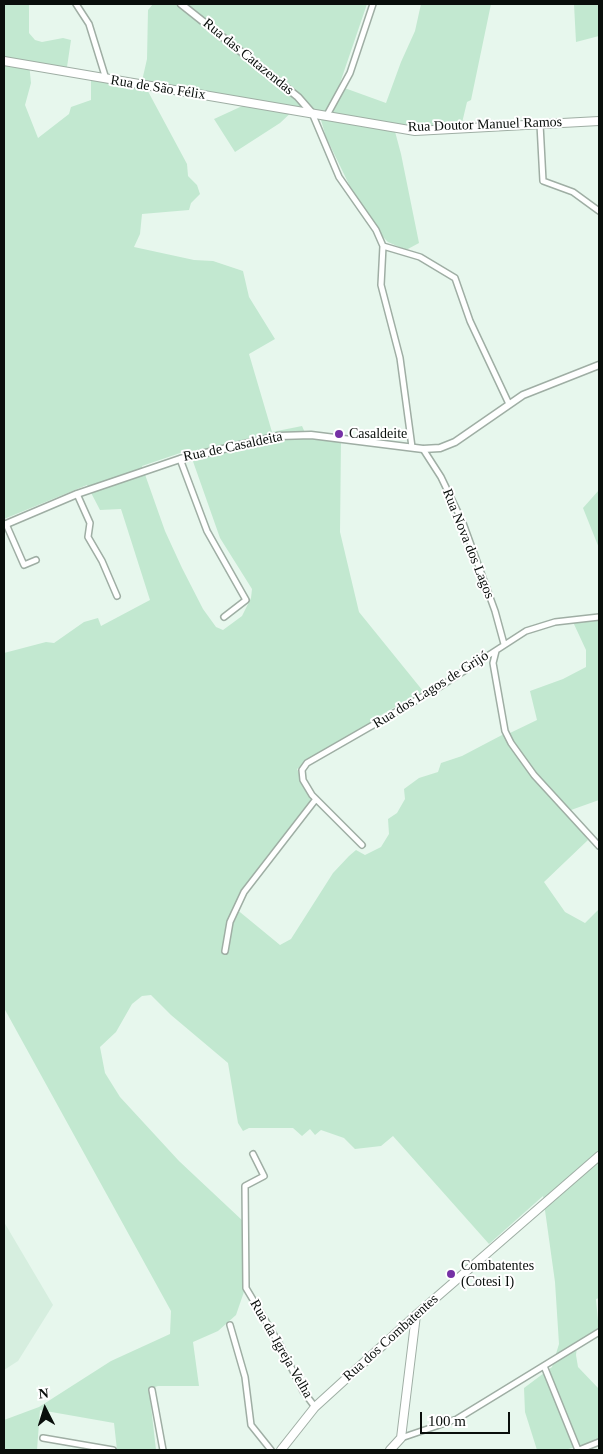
<!DOCTYPE html>
<html>
<head>
<meta charset="utf-8">
<style>
  body { margin:0 }
  #map { position:relative; width:603px; height:1454px; overflow:hidden; background:#e7f7ed; font-family:Georgia,serif }
  canvas { display:block }
  .frame { position:absolute; inset:0; border:5px solid #090e0b; pointer-events:none }
  .north { position:absolute; left:20px; top:1384px; width:50px; height:50px; -webkit-text-stroke:4px #fff; paint-order:stroke; rotate:355deg; font-size:14px; font-weight:700; line-height:20px; text-align:center; color:#090e0b }
  .north::after { content:''; display:block; margin:auto; width:18px; height:22px; background:#090e0b; clip-path:polygon(50% 0,100% 100%,50% 72%,0 100%) }
  .scale { position:absolute; left:420px; top:1412px; width:90px; height:22px; box-sizing:border-box; border:2px solid #090e0b; border-top:0; padding-left:6px; font-size:15px; line-height:18px; white-space:nowrap; color:#090e0b; -webkit-text-stroke:4px #fff; paint-order:stroke }
</style>
</head>
<body>
<div id="map">
<canvas width="603" height="1454"></canvas>
<div class="frame"></div>
<div class="north">N</div>
<div class="scale">100 m</div>
</div>
<script>
const c = document.querySelector('canvas').getContext('2d');
c.lineJoin = 'round';
function paint(path, color) { c.fillStyle = color; c.fill(path, 'evenodd'); }
const shape = rows => new Path2D(rows.map(r => 'M' + r).join(''));
function trace(path, color, width, dash) { c.strokeStyle = color; c.lineWidth = width; c.lineCap = dash ? 'butt' : 'round'; c.setLineDash(dash || []); c.stroke(path); }
function label(font, color, halo, rows, align = 'center') {
  c.font = font + ' Georgia,serif'; c.lineWidth = 4; c.setLineDash([]); c.textBaseline = 'middle'; c.strokeStyle = halo; c.fillStyle = color; for (const [text, x, y, turn = 0] of rows) {
    c.save(); c.translate(x, y); c.rotate((+turn || 0) * Math.PI / 180); c.textAlign = isNaN(turn) ? turn : align; if (halo) c.strokeText(text, 0, 0); c.fillText(text, 0, 0); c.restore();
  }
}
paint(shape([
  [4,1222,53,1305,18,1361,4,1370]
]), '#d6eedf');
paint(shape([
  [4,4,29,4,29,33,35,40,42,42,63,38,71,40,67,67,29,63,31,83,25,105,38,138,69,114,71,107,91,100,91,80,94,73,142,81,147,59,148,10,153,4,367,4,339,86,386,103,401,62,415,31,421,4,491,4,471,100,467,102,461,127,393,124,401,154,419,243,406,250,388,242,379,233,358,203,326,137,321,120,314,110,296,108,280,123,235,152,214,119,251,102,143,82,187,164,188,176,197,185,200,194,191,203,189,210,142,214,140,234,134,247,194,260,213,261,243,271,249,297,275,339,249,354,272,432,302,426,307,437,341,440,340,532,359,612,423,691,381,715,367,727,313,757,297,769,313,800,311,809,267,856,235,908,280,945,291,939,333,873,349,856,356,850,365,855,381,847,389,834,388,819,397,813,405,799,404,789,419,778,438,772,441,763,462,756,502,735,510,733,537,720,530,691,563,679,586,667,586,650,573,622,599,618,599,800,571,810,573,818,588,840,544,882,565,912,585,923,599,909,599,1298,596,1299,599,1332,577,1346,576,1355,578,1367,599,1389,599,1441,564,1450,537,1450,525,1412,524,1388,552,1367,559,1344,555,1282,543,1196,489,1244,393,1136,381,1146,355,1149,344,1138,321,1130,315,1135,310,1129,302,1136,293,1128,249,1128,243,1131,238,1123,228,1063,171,1015,151,995,142,996,132,1004,116,1032,100,1047,105,1073,120,1097,179,1161,244,1222,247,1283,236,1315,218,1331,193,1342,199,1386,158,1386,149,1389,156,1450,117,1450,114,1423,40,1410,37,1450,4,1450,4,1420,39,1407,111,1361,170,1334,171,1311,4,1008,4,653,46,642,54,643,84,622,98,618,101,626,150,600,121,509,100,510,87,485,4,519],
  [189,450,220,538,252,589,251,598,242,616,223,630,216,627,203,609,182,568,165,531,142,466],
  [574,4,599,4,599,36,576,42],
  [599,490,599,548,583,508]
]), '#c2e8d0');
const minor = shape([
  [76,4,89,24,106,79],
  [312,113,339,177,376,230,383,246,381,285,400,358,412,447],
  [327,115,350,73,373,4],
  [540,124,543,181,573,192,599,211],
  [383,246,420,257,455,278,470,321,509,404],
  [423,449,441,477,463,523,495,611,504,644],
  [180,459,207,531,246,600,224,617],
  [77,494,90,523,88,537,102,561,117,596],
  [6,524,24,565,36,560],
  [496,651,493,663,505,731,511,743,534,775,599,846],
  [362,845,312,795,303,780,302,770,307,763,441,686,526,631,555,622,599,617],
  [225,951,230,922,244,892,316,799],
  [253,1154,264,1176,245,1186,246,1288,280,1345,303,1391,315,1407],
  [230,1325,245,1377,251,1425,271,1450],
  [544,1366,578,1450],
  [152,1390,163,1450],
  [43,1438,113,1450],
  [401,1438,457,1419,599,1332],
  [579,1450,599,1442]
]);
const tertiary = shape([
  [181,4,298,97,312,113],
  [4,525,77,494,180,459,279,436,311,435,423,449,440,448,455,442,523,395,599,365]
]);
const secondary = shape([
  [4,61,415,131,599,121],
  [281,1450,315,1407,416,1315,599,1156],
  [390,1450,401,1438,416,1315]
]);
trace(minor, '#9faea4', 8);
trace(tertiary, '#9faea4', 9);
trace(secondary, '#9faea4', 10);
trace(minor, '#fff', 5);
trace(tertiary, '#fff', 6);
trace(secondary, '#fff', 8);
for (const [x, y, r, color] of [
  [339,434,5,"#7531a5"],
  [451,1274,5,"#7531a5"]
]) { const dot = new Path2D(); dot.arc(x, y, r, 0, 2 * Math.PI); c.fillStyle = color; c.fill(dot); trace(dot, '#fff', 2); }
label('14px', '#090e0b', '#fff', [
  ["Rua das Catazendas",248,57,39],
  ["Rua de São Félix",158,88,9],
  ["Rua Doutor Manuel Ramos",485,125,-2],
  ["Rua de Casaldeita",233,447,-12],
  ["Rua Nova dos Lagos",468,544,68],
  ["Rua dos Lagos de Grijó",431,690,-32],
  ["Rua dos Combatentes",391,1338,-42],
  ["Rua da Igreja Velha",281,1349,60]
]);
label('14px', '#090e0b', '#fff', [
  ["Casaldeite",349,434],
  ["Combatentes",461,1266],
  ["(Cotesi I)",461,1282]
], 'left');
</script>
</body>
</html>
